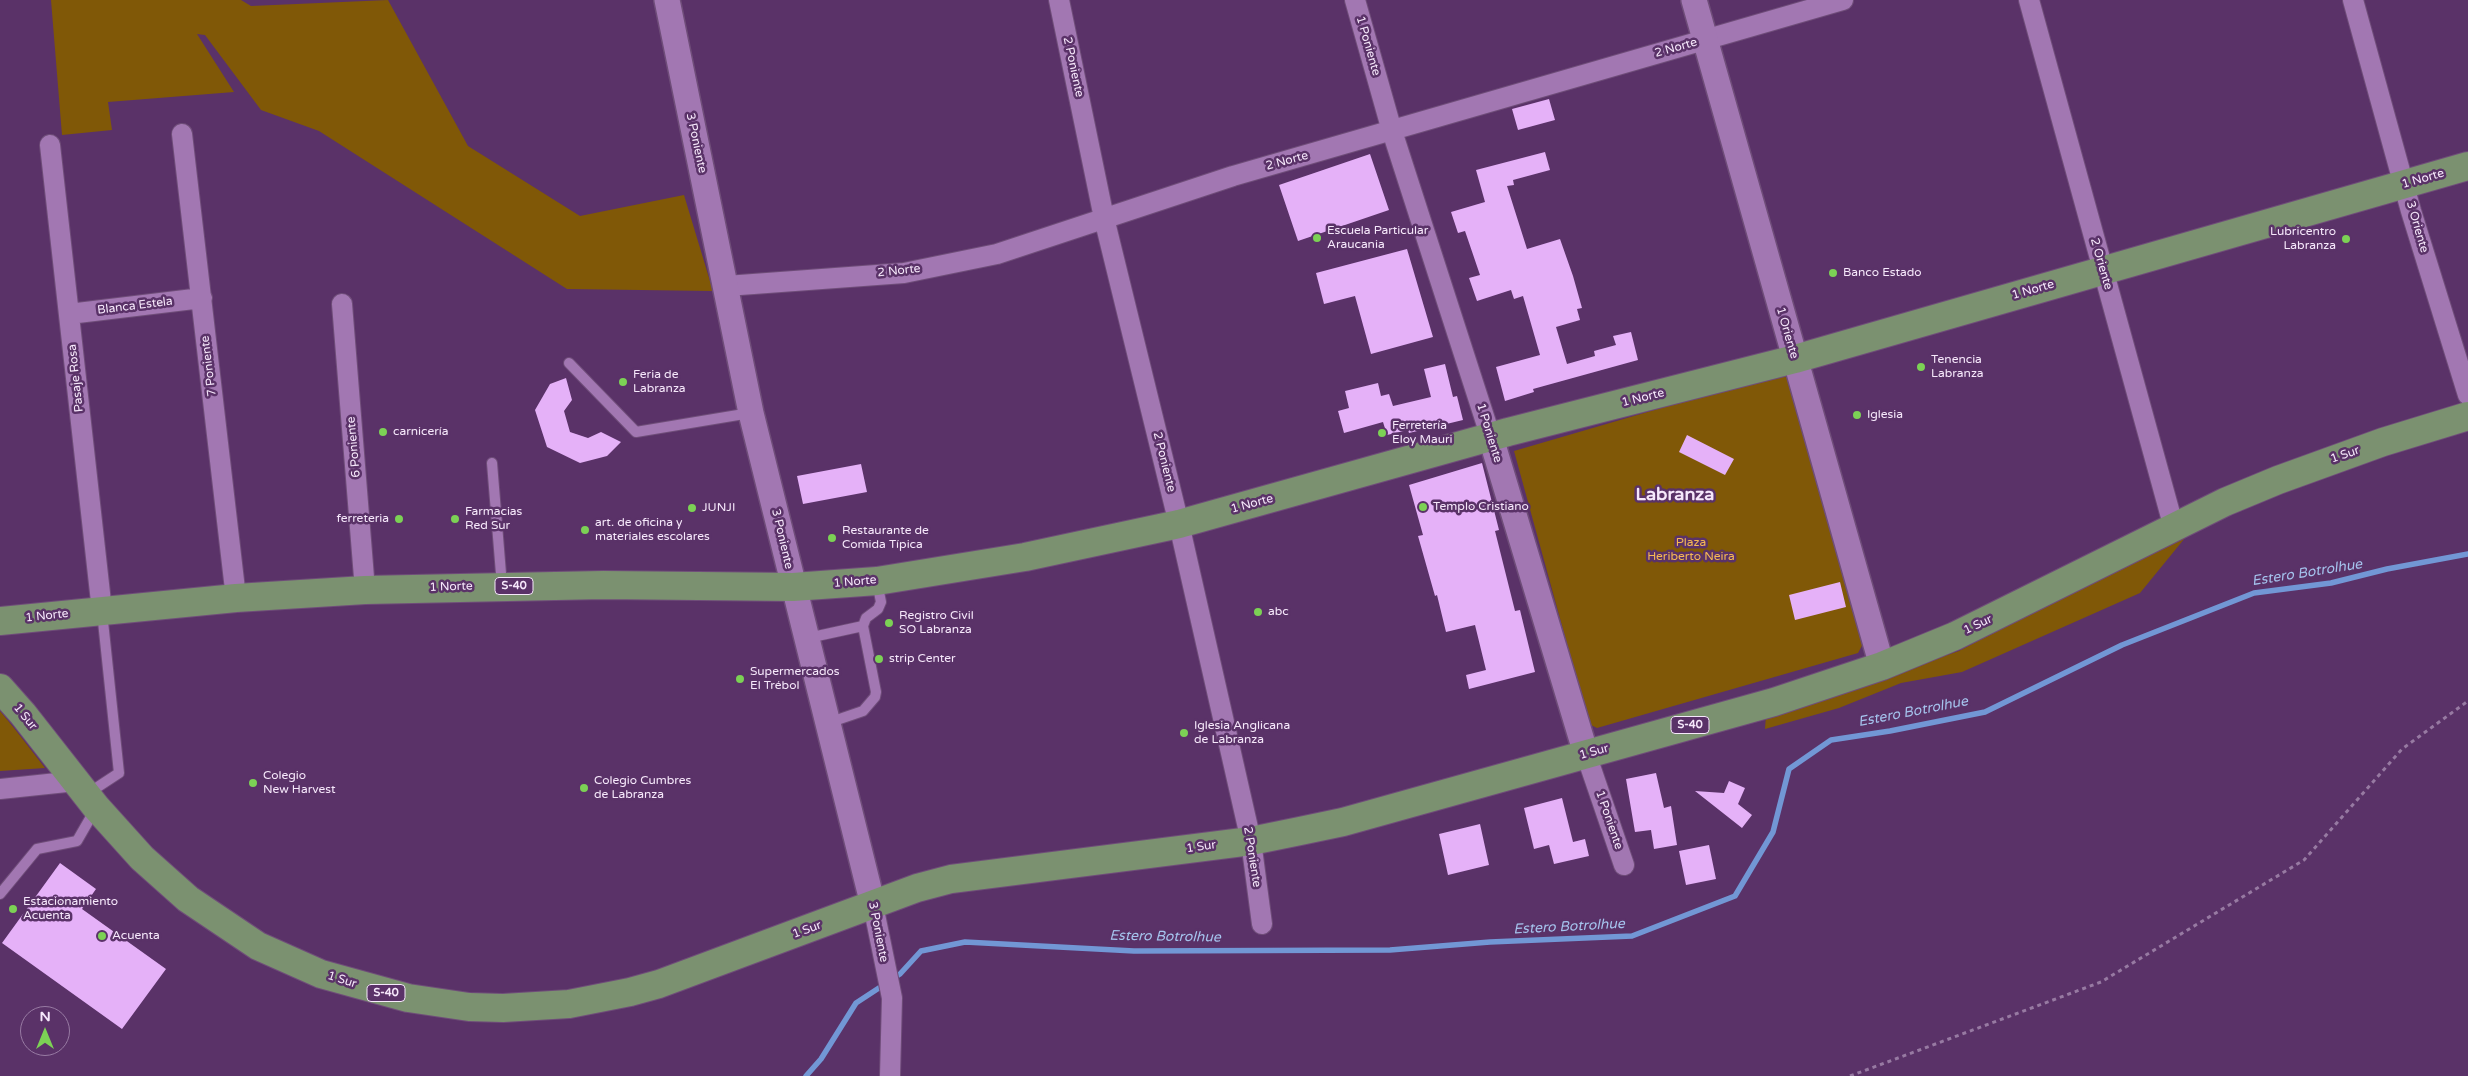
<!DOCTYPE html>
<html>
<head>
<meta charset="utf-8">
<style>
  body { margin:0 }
  #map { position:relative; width:2468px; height:1076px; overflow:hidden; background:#5a3268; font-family:"Varela Round",sans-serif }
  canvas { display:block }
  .north { position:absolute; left:20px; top:1006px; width:50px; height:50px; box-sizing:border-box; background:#5a3268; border:1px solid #987ba3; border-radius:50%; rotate:0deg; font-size:14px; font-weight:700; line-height:20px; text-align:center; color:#f6e8fb }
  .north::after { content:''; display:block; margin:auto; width:18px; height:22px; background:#7cd155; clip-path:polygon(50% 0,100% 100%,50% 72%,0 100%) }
</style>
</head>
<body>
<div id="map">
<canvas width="2468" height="1076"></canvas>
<div class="north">N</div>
</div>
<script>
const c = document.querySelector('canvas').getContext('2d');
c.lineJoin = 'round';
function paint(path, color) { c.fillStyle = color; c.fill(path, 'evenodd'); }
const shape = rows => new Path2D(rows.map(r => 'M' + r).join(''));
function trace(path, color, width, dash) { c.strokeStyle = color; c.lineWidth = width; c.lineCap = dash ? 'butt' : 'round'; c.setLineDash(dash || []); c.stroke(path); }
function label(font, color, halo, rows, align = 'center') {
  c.font = font + ' "Varela Round",sans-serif'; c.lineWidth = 5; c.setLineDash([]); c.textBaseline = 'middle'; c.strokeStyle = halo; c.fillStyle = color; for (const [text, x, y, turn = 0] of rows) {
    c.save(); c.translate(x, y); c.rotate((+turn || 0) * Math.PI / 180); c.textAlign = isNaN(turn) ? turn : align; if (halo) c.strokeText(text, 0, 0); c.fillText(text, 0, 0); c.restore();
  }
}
paint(shape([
  [51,0,241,0,251,6,388,0,468,146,580,216,684,195,713,291,567,289,319,131,261,110,205,35,197,34,234,92,108,102,112,130,62,135],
  [1781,373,1794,383,1865,640,1858,653,1597,728,1589,724,1514,451],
  [2198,522,2140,593,1962,672,1901,683,1839,708,1765,729,1766,715,1959,651],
  [0,711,14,728,45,768,0,771]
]), '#805807');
trace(shape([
  [892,979,900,974,921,951,965,942,1134,951,1390,950,1490,942,1632,936,1735,896,1773,832,1789,769,1831,740,1890,731,1985,712,2122,645,2254,593,2331,583,2387,569,2468,554],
  [806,1076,821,1059,856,1003,885,984]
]), '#7297d5', 5.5);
paint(shape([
  [1549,99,1555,120,1518,130,1512,109],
  [1545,152,1550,170,1513,180,1514,185,1507,186,1527,249,1560,239,1573,276,1582,308,1577,309,1580,320,1556,327,1567,364,1595,356,1594,351,1616,345,1613,336,1631,332,1638,360,1533,389,1534,392,1505,401,1496,367,1540,355,1523,296,1514,299,1511,290,1477,301,1469,278,1480,275,1465,231,1458,233,1451,212,1485,202,1476,170],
  [1370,154,1389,210,1298,241,1279,185],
  [1407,249,1433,337,1371,354,1355,296,1324,304,1316,273],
  [1445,364,1453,397,1457,396,1463,420,1409,433,1408,430,1387,435,1383,422,1344,433,1338,411,1349,408,1345,391,1378,383,1381,396,1389,394,1393,406,1431,397,1424,369],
  [566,378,572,400,564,411,570,432,588,438,601,432,621,442,607,456,580,463,547,447,535,410,550,384],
  [1687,435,1734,459,1725,475,1679,452],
  [1482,463,1499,530,1495,531,1515,611,1520,610,1535,672,1469,689,1466,675,1486,670,1475,625,1446,632,1437,595,1435,596,1418,536,1423,535,1409,485],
  [861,464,867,492,803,504,797,476],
  [1840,582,1846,607,1795,620,1789,595],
  [1656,773,1664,808,1671,806,1677,845,1654,849,1651,830,1635,832,1626,779],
  [1729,781,1745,788,1738,804,1752,815,1742,828,1695,791,1724,793],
  [1562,798,1573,842,1585,839,1589,856,1554,864,1549,845,1534,849,1524,808],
  [1480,824,1489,865,1448,875,1439,834],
  [1709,845,1716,879,1686,885,1679,851],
  [60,863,96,889,82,909,166,969,122,1029,2,943]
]), '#e5b1f8');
const service = shape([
  [569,363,636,432,750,413],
  [492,463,502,586],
  [808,638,863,626],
  [828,723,863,711,875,697,876,692,863,626,866,618,878,609,881,602,877,582],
  [87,794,119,773,102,612],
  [0,894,37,849,77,841,96,808]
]);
const minor = shape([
  [1059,0,1104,218,1179,524,1251,841,1262,924],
  [1355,0,1392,131,1491,438],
  [2029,0,2174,528],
  [2353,0,2411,211,2468,395],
  [182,134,236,598],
  [50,145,102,611],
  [726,286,904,273,997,254,1233,176,1843,0],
  [342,304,365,590],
  [69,314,202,298],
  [1586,754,1624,865],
  [0,789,76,781],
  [873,905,892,998,890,1076]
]);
const tertiary = shape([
  [667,0,751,413,873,905],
  [1694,0,1882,666],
  [1491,438,1586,754]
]);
const primary = shape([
  [0,621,236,598,365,590,603,585,793,587,877,581,1025,557,1179,524,1508,432,1795,359,2468,166],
  [0,688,23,714,96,807,142,858,188,899,258,946,321,974,408,998,469,1007,503,1008,569,1004,630,992,659,984,917,888,951,879,1251,841,1300,831,1343,822,1774,702,1882,666,1955,636,2225,502,2278,480,2383,442,2468,416]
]);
trace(service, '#6f4d79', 12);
trace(minor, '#6f4d79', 22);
trace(tertiary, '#6f4d79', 28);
trace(primary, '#6f4d79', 30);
trace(shape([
  [1850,1076,2101,982,2304,860,2402,749,2468,701]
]), '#977aa2', 3, [4, 4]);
trace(service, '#a277b2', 10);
trace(minor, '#a277b2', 20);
trace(tertiary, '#a277b2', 25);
trace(primary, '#7b9170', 28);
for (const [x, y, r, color] of [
  [1317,238,5,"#7cd155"],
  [2346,239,5,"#7cd155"],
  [1833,273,5,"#7cd155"],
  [1921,367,5,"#7cd155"],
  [623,382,5,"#7cd155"],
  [1857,415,5,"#7cd155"],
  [383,432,5,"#7cd155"],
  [1382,433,5,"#7cd155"],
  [1423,507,5,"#7cd155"],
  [692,508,5,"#7cd155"],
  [399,519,5,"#7cd155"],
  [455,519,5,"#7cd155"],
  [585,530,5,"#7cd155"],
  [832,538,5,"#7cd155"],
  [1258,612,5,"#7cd155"],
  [889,623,5,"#7cd155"],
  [879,659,5,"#7cd155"],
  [740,679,5,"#7cd155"],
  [1184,733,5,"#7cd155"],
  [253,783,5,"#7cd155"],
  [584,788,5,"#7cd155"],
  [13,909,5,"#7cd155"],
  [102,936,5,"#7cd155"]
]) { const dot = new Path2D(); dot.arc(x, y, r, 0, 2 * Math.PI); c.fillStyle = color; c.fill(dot); trace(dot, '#5a3268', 2); }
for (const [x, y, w] of [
  [514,586,38],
  [1690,725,38],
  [386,993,38]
]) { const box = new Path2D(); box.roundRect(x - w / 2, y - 8.5, w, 17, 4); c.fillStyle = '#5a3268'; c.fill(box); trace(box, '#f6e8fb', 1); }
label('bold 11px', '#f6e8fb', null, [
  ["S-40",514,586],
  ["S-40",1690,725],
  ["S-40",386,993]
]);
label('12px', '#f6e8fb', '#5a3268', [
  ["1 Poniente",1368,46,74],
  ["2 Norte",1676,48,-16],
  ["2 Poniente",1073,67,78],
  ["3 Poniente",696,143,78],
  ["2 Norte",1287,161,-15],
  ["1 Norte",2423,179,-16],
  ["3 Oriente",2417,227,74],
  ["2 Oriente",2101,264,74],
  ["2 Norte",899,271,-6],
  ["1 Norte",2033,290,-16],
  ["Blanca Estela",135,306,-7],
  ["1 Oriente",1787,333,74],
  ["7 Poniente",209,366,-97],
  ["Pasaje Rosa",76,378,-96],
  ["1 Norte",1643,398,-14],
  ["1 Poniente",1489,433,73],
  ["6 Poniente",354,447,-95],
  ["1 Sur",2345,455,-19],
  ["2 Poniente",1164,462,76],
  ["1 Norte",1252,504,-15],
  ["3 Poniente",782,539,77],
  ["1 Norte",855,582,-5],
  ["1 Norte",451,587,-2],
  ["1 Norte",47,616,-6],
  ["1 Sur",1978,625,-25],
  ["1 Sur",25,717,51],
  ["1 Sur",1594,752,-15],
  ["1 Poniente",1609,820,71],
  ["1 Sur",1201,847,-8],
  ["2 Poniente",1252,857,81],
  ["1 Sur",807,930,-20],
  ["3 Poniente",878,932,79],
  ["1 Sur",342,980,18]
]);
label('12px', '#f6e8fb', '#5a3268', [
  ["Escuela Particular",1327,231],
  ["Araucania",1327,245],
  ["Lubricentro",2336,232,"right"],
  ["Labranza",2336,246,"right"],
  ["Banco Estado",1843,273],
  ["Tenencia",1931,360],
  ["Labranza",1931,374],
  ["Feria de",633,375],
  ["Labranza",633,389],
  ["Iglesia",1867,415],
  ["Ferretería",1392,426],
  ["Eloy Mauri",1392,440],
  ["carnicería",393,432],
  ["Templo Cristiano",1433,507],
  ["JUNJI",702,508],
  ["Farmacias",465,512],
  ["Red Sur",465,526],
  ["ferreteria",389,519,"right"],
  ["art. de oficina y",595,523],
  ["materiales escolares",595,537],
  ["Restaurante de",842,531],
  ["Comida Típica",842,545],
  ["abc",1268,612],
  ["Registro Civil",899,616],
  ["SO Labranza",899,630],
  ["strip Center",889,659],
  ["Supermercados",750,672],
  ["El Trébol",750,686],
  ["Iglesia Anglicana",1194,726],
  ["de Labranza",1194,740],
  ["Colegio",263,776],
  ["New Harvest",263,790],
  ["Colegio Cumbres",594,781],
  ["de Labranza",594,795],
  ["Estacionamiento",23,902],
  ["Acuenta",23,916],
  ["Acuenta",112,936]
], 'left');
label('12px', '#f6b954', '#5a3268', [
  ["Plaza",1691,543],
  ["Heriberto Neira",1691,557]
]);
label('italic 14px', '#a5c3ed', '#5a3268', [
  ["Estero Botrolhue",2307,573,-9],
  ["Estero Botrolhue",1913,712,-11],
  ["Estero Botrolhue",1569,927,-3],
  ["Estero Botrolhue",1165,937,1]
]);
label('bold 18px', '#f6e8fb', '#5a3268', [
  ["Labranza",1675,495]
]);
</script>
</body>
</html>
